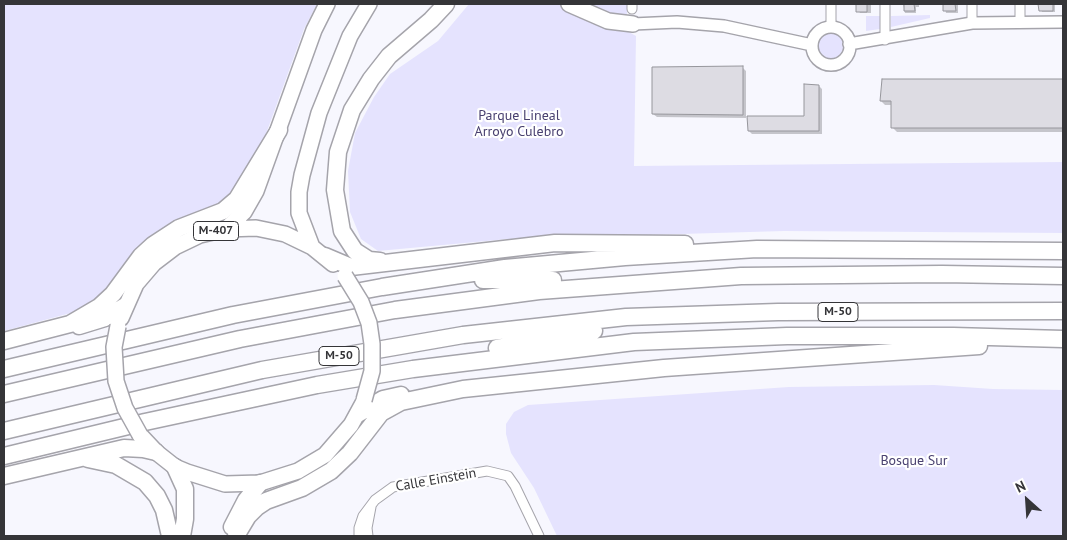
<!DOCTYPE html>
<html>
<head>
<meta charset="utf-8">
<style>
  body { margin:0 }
  #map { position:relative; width:1067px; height:540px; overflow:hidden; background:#f7f7fe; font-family:"PT Sans",sans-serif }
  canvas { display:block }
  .frame { position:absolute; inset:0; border:5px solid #353538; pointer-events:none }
  .north { position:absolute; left:1002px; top:475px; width:50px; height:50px; -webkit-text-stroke:4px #fff; paint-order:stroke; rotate:334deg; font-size:14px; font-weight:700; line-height:20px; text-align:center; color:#353538 }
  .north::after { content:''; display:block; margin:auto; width:18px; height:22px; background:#353538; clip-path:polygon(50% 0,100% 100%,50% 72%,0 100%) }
</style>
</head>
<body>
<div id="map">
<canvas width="1067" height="540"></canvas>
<div class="frame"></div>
<div class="north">N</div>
</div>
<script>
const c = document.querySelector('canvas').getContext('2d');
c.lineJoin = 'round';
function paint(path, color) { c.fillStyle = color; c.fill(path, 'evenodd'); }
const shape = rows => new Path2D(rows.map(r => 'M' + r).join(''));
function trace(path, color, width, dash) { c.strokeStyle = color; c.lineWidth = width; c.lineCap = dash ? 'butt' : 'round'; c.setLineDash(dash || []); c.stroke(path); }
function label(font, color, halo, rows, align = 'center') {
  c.font = font + ' "PT Sans",sans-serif'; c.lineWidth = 4.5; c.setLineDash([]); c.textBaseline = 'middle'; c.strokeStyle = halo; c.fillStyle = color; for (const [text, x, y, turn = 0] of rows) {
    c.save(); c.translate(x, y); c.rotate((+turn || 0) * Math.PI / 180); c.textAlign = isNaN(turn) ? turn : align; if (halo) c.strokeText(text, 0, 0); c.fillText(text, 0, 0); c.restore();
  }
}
paint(shape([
  [4,4,317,4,304,29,262,145,242,182,219,204,137,249,104,293,78,311,4,331],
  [469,4,627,4,627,31,636,36,634,166,1063,162,1063,233,784,231,508,239,378,251,361,239,350,212,348,171,355,133,374,97,390,74,438,41],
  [930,15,930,18,891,27,891,16],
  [866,16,880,16,880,29,866,31],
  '817 46a13 13 0 1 1 26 0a13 13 0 1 1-26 0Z',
  [934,385,993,389,1063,390,1063,536,557,536,534,488,511,453,506,434,506,424,514,412,528,405,789,387]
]), '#e5e3fe');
paint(shape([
  [855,4,871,4,871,13,860,13],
  [903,4,919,4,919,7,916,7,916,13,905,13],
  [944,4,958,4,958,13,946,13],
  [1040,4,1055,4,1055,12,1042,12],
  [743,68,746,71,746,118,657,117,653,114],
  [1063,80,1063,132,897,132,893,128,893,105,885,105,881,101,883,81],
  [819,86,822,89,822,134,752,134,749,131,806,118]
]), '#0003');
const building = shape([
  [856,4,867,4,867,12,856,12,856,4],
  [904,4,914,4,915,11,904,11,904,4],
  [943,4,955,4,956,11,943,11,943,4],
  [1038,4,1053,4,1053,11,1039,11,1038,4],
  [743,66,743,115,652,114,652,67,743,66],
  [882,79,1063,79,1063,128,891,128,891,101,880,101,882,79],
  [804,84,819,85,819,131,748,131,747,116,804,116,804,84]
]);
paint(building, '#dddce3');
trace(building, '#96969c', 1);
const minor = shape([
  [831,4,831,27],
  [972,4,972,23],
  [632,9,632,4],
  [1020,23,1020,4],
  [885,40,885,4],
  [359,536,359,528,363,516,375,500,393,487,487,471,508,476,515,486,539,536],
  [368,536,367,528,371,507]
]);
const tertiary = shape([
  [633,24,677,22,724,26,812,45],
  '812 46a19 19 0 1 1 38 0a19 19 0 1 1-38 0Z',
  [849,44,972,23,1063,22]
]);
const trunk = shape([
  [569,4,608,21,633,24],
  [226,229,244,212,256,191,314,30,327,4],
  [312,247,299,213,299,192,302,175,319,113,350,36,369,4],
  [121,318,136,284,154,263,175,247,200,235,226,229,256,228,285,234,312,247,333,264],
  [140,435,156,452,175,467,187,472,225,484,260,483,298,471,325,455,351,425,363,403]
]);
const motorway = shape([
  [325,256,351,267,555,243,685,244],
  [380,261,369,260,355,251,342,231,335,190,338,152,352,110,371,79,389,56,431,20,446,4],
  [483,280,553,280],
  [79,326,105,318,125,306],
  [4,341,70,324,99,307,113,294,141,256,153,245,179,228,223,211,237,199,279,130],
  [497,348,594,331],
  [4,369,233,315,382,287,505,268,625,257,757,249,1063,251],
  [4,394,240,339,395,310,539,291,741,276,942,274,1063,276],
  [358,414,383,399,401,395],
  [4,431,262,370,463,335,626,317,778,312,1063,311],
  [4,456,145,422,317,385,413,369,634,342,787,336,953,336,1063,339],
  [88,459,116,465,145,482,157,496,164,510,170,536],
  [175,467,185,489,185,519,182,536],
  [4,476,124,448,143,449,156,452],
  [232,527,246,500,260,483],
  [236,536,248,516,257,507,266,501,302,488,331,471,350,453,381,413,401,402,463,389,664,368,979,346]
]);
trace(minor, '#a5a4ab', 11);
trace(tertiary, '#a5a4ab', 14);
trace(trunk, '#a5a4ab', 18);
trace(motorway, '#a5a4ab', 19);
trace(minor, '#fff', 9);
trace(tertiary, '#fff', 11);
trace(trunk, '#fff', 15);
trace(motorway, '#fff', 16);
const trunkBridge = shape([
  [345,276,361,302,369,323,372,344,372,371,364,400],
  [118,326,114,347,116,381,125,408,140,435]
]);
trace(trunkBridge, '#a5a4ab', 18, []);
trace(trunkBridge, '#fff', 15);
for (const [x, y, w] of [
  [216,231,45],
  [838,312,40],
  [339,356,40]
]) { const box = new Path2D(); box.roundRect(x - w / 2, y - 9.5, w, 19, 4); c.fillStyle = '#fff'; c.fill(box); trace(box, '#353538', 1); }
label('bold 12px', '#353538', null, [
  ["M-407",216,231],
  ["M-50",838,312],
  ["M-50",339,356]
]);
label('14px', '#494170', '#fff', [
  ["Parque Lineal",519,116],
  ["Arroyo Culebro",519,132],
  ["Bosque Sur",914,461]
]);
label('14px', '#353538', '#fff', [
  ["Calle Einstein",436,480,-10]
]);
</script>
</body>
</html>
